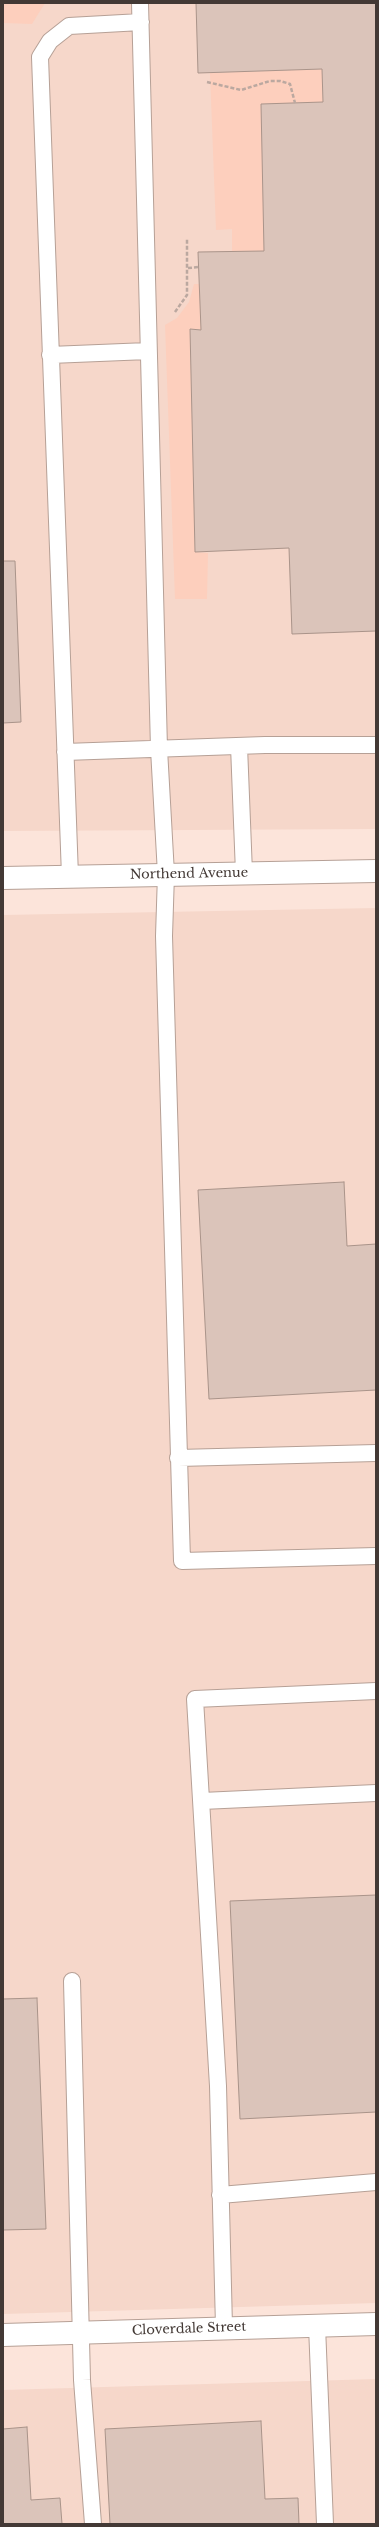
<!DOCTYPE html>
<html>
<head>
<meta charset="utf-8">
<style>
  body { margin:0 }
  #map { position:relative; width:379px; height:2527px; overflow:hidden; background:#fce4da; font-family:"Libre Baskerville",serif }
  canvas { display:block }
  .frame { position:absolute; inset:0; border:4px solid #433935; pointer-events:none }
</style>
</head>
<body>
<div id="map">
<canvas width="379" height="2527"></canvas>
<div class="frame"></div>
</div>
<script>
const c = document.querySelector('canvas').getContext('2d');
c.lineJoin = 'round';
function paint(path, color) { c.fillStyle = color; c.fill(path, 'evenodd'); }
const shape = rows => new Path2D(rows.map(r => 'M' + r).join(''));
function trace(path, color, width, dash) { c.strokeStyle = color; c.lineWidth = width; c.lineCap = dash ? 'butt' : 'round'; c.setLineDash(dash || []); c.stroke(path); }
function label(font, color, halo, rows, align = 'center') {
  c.font = font + ' "Libre Baskerville",serif'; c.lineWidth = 3; c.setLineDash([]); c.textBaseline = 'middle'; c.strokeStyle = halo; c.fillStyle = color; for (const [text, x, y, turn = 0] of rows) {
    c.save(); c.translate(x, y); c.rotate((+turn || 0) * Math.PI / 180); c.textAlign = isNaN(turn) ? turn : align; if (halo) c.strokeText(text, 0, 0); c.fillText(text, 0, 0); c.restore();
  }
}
paint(shape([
  [3,3,376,3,376,829,3,831],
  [376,908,376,2303,3,2314,3,915],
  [376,2379,376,2524,3,2524,3,2390]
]), '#f6d7ca');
paint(shape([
  [3,3,45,3,32,24,3,23],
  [322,69,323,102,261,104,264,251,232,251,232,229,216,230,210,73],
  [194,284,200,284,201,330,190,329,195,552,208,553,207,599,175,599,165,325,177,318,189,302]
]), '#fdcfbd');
const building = shape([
  [196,3,376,3,376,631,292,634,289,548,195,552,190,329,201,330,198,252,264,251,261,104,323,102,322,69,198,73,196,3],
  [3,561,15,561,21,722,3,723,3,561],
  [344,1182,347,1246,376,1244,376,1390,209,1399,198,1190,344,1182],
  [376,1895,376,2112,240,2119,230,1901,376,1895],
  [37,1998,46,2229,3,2230,3,1999,37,1998],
  [261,2421,265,2499,298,2498,299,2524,110,2524,105,2429,261,2421],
  [27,2427,31,2500,60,2498,62,2524,3,2524,3,2429,27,2427]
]);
paint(building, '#dbc4ba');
trace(building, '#aa948a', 1);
const lane = shape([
  [140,3,159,749,166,874,164,936,182,1561,376,1556],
  [50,355,148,351],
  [239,746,244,873],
  [65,752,265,745,376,745],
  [70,876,40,57,50,41,69,26,141,22],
  [178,1458,376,1453],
  [202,1801,376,1793],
  [72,1981,82,2380,93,2524],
  [220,2195,376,2182],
  [317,2326,325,2524],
  [224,2327,218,2086,195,1699,376,1691]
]);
const street = shape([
  [3,878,376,871],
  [3,2335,376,2324]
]);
trace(lane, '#b6a096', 18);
trace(street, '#b6a096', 24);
trace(shape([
  [207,82,241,90,270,81,280,81,290,84,295,103],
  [188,268,199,267],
  [175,312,187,295,187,239]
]), '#bba8a0', 2.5, [4, 2]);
trace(lane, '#fff', 16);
trace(street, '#fff', 22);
label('13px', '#433935', '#fff', [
  ["Northend Avenue",189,874,-1],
  ["Cloverdale Street",189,2329,-2]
]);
</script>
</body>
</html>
